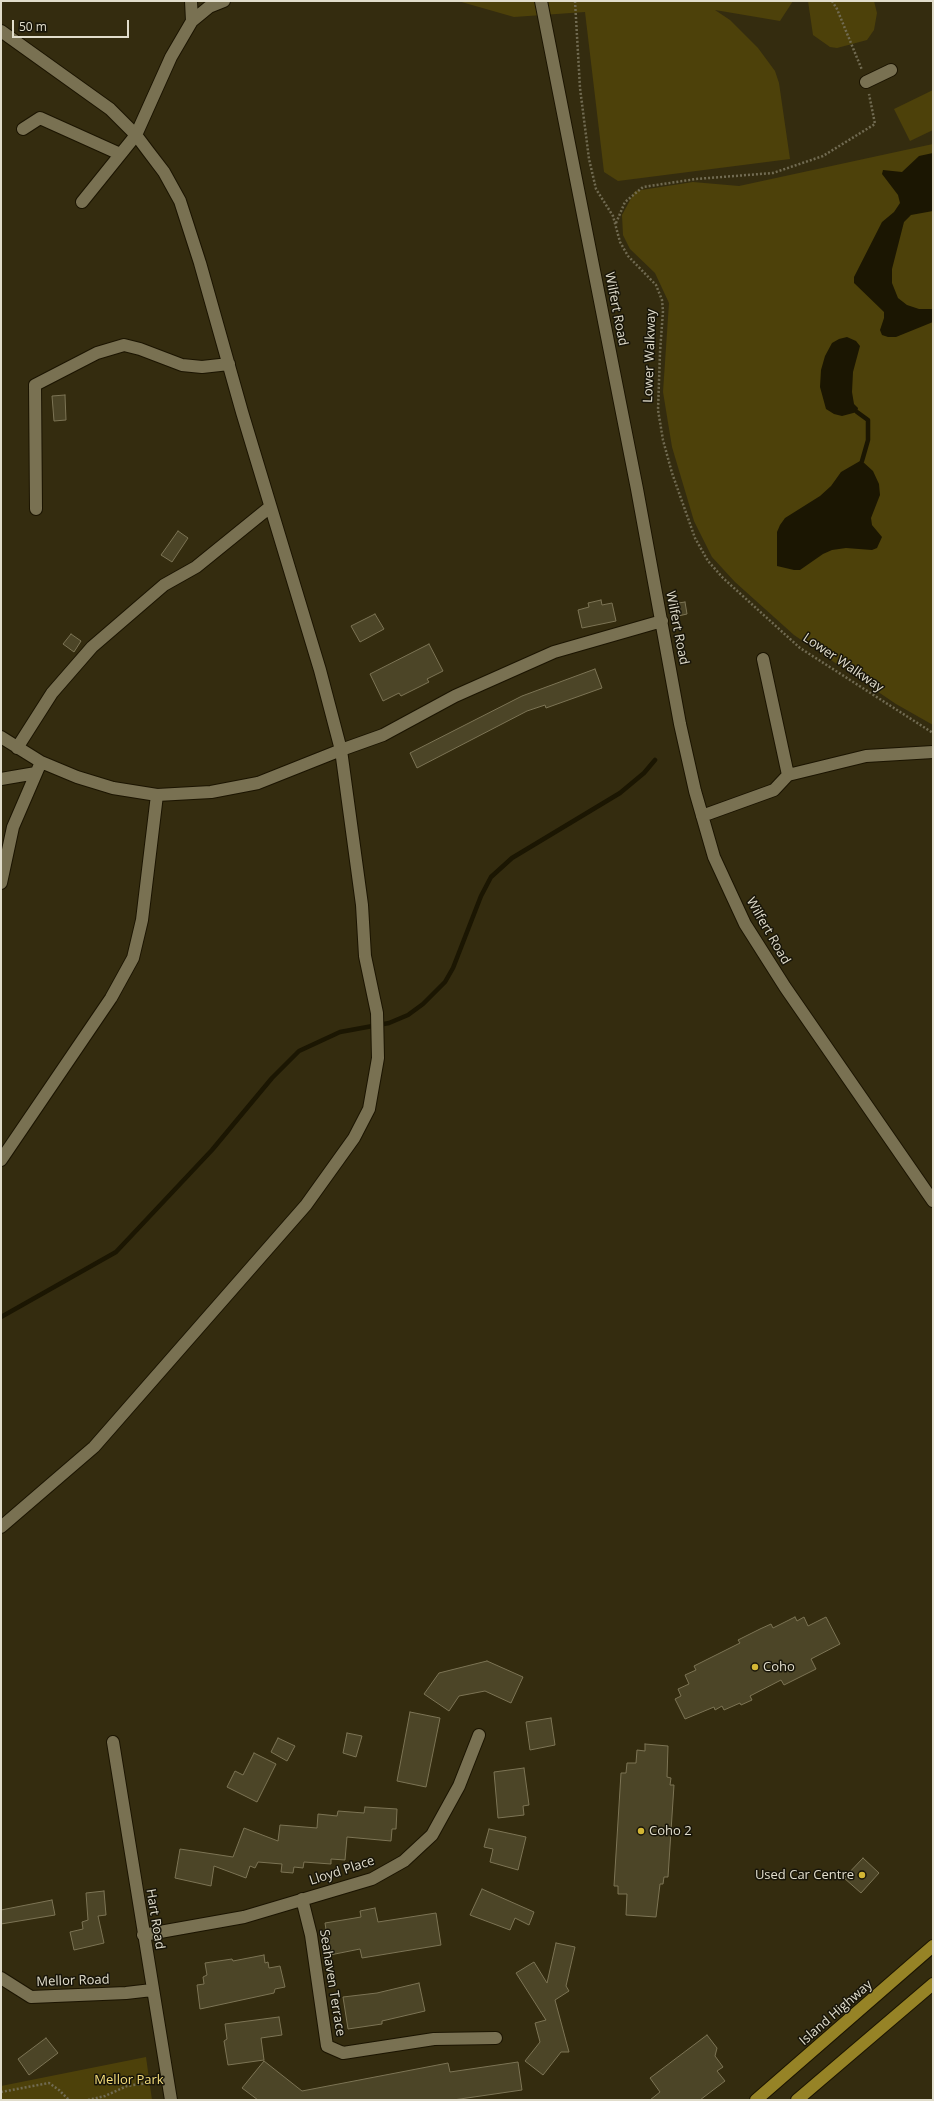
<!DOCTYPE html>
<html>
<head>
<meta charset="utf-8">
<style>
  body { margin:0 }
  #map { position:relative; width:934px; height:2101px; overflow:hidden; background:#342c0f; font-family:"Open Sans",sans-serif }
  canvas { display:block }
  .frame { position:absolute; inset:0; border:2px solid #e1ddcc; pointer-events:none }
  .scale { position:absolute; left:12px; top:20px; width:117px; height:18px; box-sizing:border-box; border:2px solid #e1ddcc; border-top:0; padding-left:5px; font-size:12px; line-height:14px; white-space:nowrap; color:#e1ddcc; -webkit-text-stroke:3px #181509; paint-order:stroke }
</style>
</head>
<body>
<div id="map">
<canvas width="934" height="2101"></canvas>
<div class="frame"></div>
<div class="scale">50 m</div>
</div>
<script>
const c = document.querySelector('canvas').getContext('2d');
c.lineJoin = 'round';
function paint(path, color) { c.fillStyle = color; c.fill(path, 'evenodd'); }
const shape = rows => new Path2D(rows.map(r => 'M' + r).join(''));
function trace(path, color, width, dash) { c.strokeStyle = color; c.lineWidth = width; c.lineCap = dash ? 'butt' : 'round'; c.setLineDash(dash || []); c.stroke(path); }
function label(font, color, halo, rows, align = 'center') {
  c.font = font + ' "Open Sans",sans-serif'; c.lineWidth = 3; c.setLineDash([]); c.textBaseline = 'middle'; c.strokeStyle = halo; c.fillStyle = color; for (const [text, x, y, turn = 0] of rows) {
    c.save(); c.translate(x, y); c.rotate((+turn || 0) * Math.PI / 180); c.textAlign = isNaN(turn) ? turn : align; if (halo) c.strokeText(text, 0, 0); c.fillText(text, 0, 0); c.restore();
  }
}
paint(shape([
  [458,1,793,1,780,21,715,10,730,20,758,48,775,71,779,83,790,159,618,181,604,172,585,12,514,17],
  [808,1,874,1,877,13,874,30,867,40,837,48,830,47,813,35],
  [933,90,933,130,910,141,894,109],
  [933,144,933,725,896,704,794,635,735,582,712,557,694,521,672,447,663,392,669,303,655,273,630,249,623,235,622,215,635,191,693,182,739,186],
  [146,2057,152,2100,1,2100,1,2086]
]), '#4d410a');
paint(shape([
  [933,153,933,211,911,215,904,222,892,269,892,283,898,298,907,305,919,309,933,309,933,322,896,337,888,337,882,335,880,330,884,318,884,312,854,283,854,277,882,222,894,212,900,203,898,195,882,174,883,170,902,172,919,156],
  [847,337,856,341,860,346,853,372,852,392,854,404,858,408,857,412,842,416,834,414,826,409,820,387,821,370,825,356,832,343,839,339],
  [860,461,862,461,873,471,879,484,880,495,871,518,872,525,882,537,877,548,872,550,846,548,832,550,823,554,800,570,794,570,777,566,777,532,780,525,785,518,820,496,831,486,841,472]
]), '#1b1602');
trace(shape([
  [857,412,868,420,868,440,862,461],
  [1,1317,116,1252,212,1150,272,1078,299,1051,340,1032,389,1023,408,1015,423,1004,445,982,453,968,481,896,491,877,512,858,620,793,644,773,655,760]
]), '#1b1602', 4.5);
const building = shape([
  [65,395,66,420,54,421,52,396,65,395],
  [178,531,188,538,172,562,161,555,178,531],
  [601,600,602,605,612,603,616,621,582,628,578,610,589,607,588,603,601,600],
  [685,602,687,614,674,617,672,604,685,602],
  [375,614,384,629,360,642,351,626,375,614],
  [71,634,81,641,74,652,63,644,71,634],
  [429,644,443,671,427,679,429,682,401,696,399,693,383,701,370,674,429,644],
  [595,669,602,688,546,708,545,705,527,711,417,768,410,753,522,696,595,669],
  [795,1617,797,1621,804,1617,808,1626,826,1617,840,1644,811,1659,816,1669,784,1685,781,1680,750,1696,752,1700,741,1705,740,1703,724,1710,722,1706,715,1710,714,1707,685,1719,675,1699,681,1696,678,1689,689,1684,685,1675,696,1670,694,1666,740,1643,738,1640,760,1629,771,1624,773,1628,795,1617],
  [487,1661,523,1677,511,1703,485,1691,459,1696,449,1711,424,1694,439,1673,487,1661],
  [410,1712,440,1718,426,1787,397,1781,410,1712],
  [551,1718,555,1745,530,1750,526,1722,551,1718],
  [347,1733,362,1736,356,1757,343,1753,347,1733],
  [278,1738,295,1746,287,1761,271,1752,278,1738],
  [645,1744,668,1746,667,1777,671,1778,670,1785,674,1785,668,1877,664,1877,663,1884,660,1884,656,1917,626,1915,627,1894,618,1894,618,1886,614,1886,621,1773,626,1773,627,1763,636,1763,637,1750,645,1751,645,1744],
  [254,1753,276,1764,257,1802,227,1787,235,1771,243,1775,254,1753],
  [524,1768,529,1805,523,1806,524,1815,498,1818,494,1772,524,1768],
  [365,1807,397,1809,396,1829,392,1829,391,1841,347,1837,345,1860,331,1859,331,1864,304,1862,303,1868,294,1867,293,1873,281,1872,282,1864,258,1862,255,1868,250,1866,246,1878,214,1866,211,1886,175,1878,180,1849,233,1857,244,1828,278,1841,280,1825,317,1828,318,1814,337,1816,338,1811,364,1813,365,1807],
  [489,1829,526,1837,518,1870,490,1862,493,1849,484,1847,489,1829],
  [863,1858,879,1873,861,1893,844,1878,863,1858],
  [482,1889,534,1912,529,1925,515,1918,510,1930,470,1915,482,1889],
  [104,1891,106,1915,98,1916,104,1943,74,1950,70,1932,83,1929,82,1922,88,1920,86,1893,104,1891],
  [52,1900,55,1915,1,1924,1,1910,52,1900],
  [375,1908,378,1922,436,1913,441,1945,362,1958,360,1949,330,1955,325,1923,361,1917,360,1911,375,1908],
  [556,1943,575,1947,566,1986,569,1991,555,2000,569,2052,561,2052,543,2075,525,2061,540,2042,535,2023,546,2020,516,1973,534,1962,547,1983,556,1943],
  [264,1955,265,1963,268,1962,269,1968,280,1966,285,1987,275,1989,274,1993,200,2009,197,1985,204,1984,203,1977,207,1975,205,1963,232,1959,233,1961,264,1955],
  [419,1983,425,2011,382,2021,382,2024,348,2029,343,1997,377,1993,419,1983],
  [279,2017,282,2035,261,2038,264,2060,228,2065,224,2041,227,2039,225,2024,279,2017],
  [707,2035,717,2048,715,2056,723,2067,717,2071,725,2081,700,2100,650,2100,660,2092,650,2078,707,2035],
  [46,2038,58,2053,29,2075,18,2059,46,2038],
  [264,2061,302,2091,448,2063,450,2072,518,2062,522,2090,453,2100,258,2100,242,2088,264,2061]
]);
paint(building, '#4c4527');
trace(building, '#7c7455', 1);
const minor = shape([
  [191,1,192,21],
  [541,1,637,489,680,724,695,791,714,857,745,924,785,987,933,1201],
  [1,31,110,109,136,135,148,151,164,172,180,201,200,263,242,412,320,670,341,750,258,783,211,792,157,795,113,788,77,777,41,762,1,737],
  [866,82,891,70],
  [23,129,40,118,120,154],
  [82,202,136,135,171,57,192,21,209,7,224,1],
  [36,509,35,385,97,353,124,345,140,349,182,365,202,367,229,364],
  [763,659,788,775],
  [17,748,52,693,92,647,164,585,196,567,270,507],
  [1,779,36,773],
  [702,816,774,790,788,775,866,756,933,752],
  [1,883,13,827,41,762],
  [1,1160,111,998,133,958,142,920,157,795],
  [1,1527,94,1447,306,1205,354,1138,369,1109,378,1058,377,1013,365,956,362,905,341,750,383,735,455,696,554,652,662,621],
  [113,1742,171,2100],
  [302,1899,311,1935,327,2046,343,2053,434,2039,496,2038],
  [143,1935,244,1917,372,1879,404,1861,432,1835,459,1786,479,1735],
  [1,1978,31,1997,126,1993,152,1990]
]);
const major = shape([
  [756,2100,933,1946],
  [797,2100,933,1984]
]);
trace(minor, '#1b1400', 14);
trace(major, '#1b1400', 14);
trace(shape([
  [575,1,580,88,589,159,596,189,613,216,620,242,628,256,656,285,662,300,663,311,660,352,658,410,663,440,672,473,695,538,708,561,723,578,800,648,933,733],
  [832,1,837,9,862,70],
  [616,223,625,202,643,187,696,179,773,173,823,156,875,124,869,94],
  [1,2092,49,2083,59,2090,69,2100],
  [88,2100,105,2096,127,2086,155,2082]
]), '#716b52', 2.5, [2, 2]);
trace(minor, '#797152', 12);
trace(major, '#968326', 12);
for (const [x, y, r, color] of [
  [755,1667,4,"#d3b635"],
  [641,1831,4,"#d3b635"],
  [862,1875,4,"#d3b635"]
]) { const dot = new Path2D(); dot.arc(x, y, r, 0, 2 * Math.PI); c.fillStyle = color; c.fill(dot); trace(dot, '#181509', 1.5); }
label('13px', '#e1ddcc', '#181509', [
  ["Wilfert Road",616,309,79],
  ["Lower Walkway",650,356,-88],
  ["Wilfert Road",677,628,79],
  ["Lower Walkway",843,663,34],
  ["Wilfert Road",768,931,60],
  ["Lloyd Place",342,1871,-18],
  ["Hart Road",155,1919,81],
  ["Mellor Road",73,1981,-2],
  ["Seahaven Terrace",332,1983,81],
  ["Island Highway",836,2013,-41]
]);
label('13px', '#e1ddcc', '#181509', [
  ["Coho",763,1667],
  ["Coho 2",649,1831],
  ["Used Car Centre",854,1875,"right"]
], 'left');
label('13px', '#f6de7c', '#181509', [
  ["Mellor Park",129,2080]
]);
</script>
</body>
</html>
